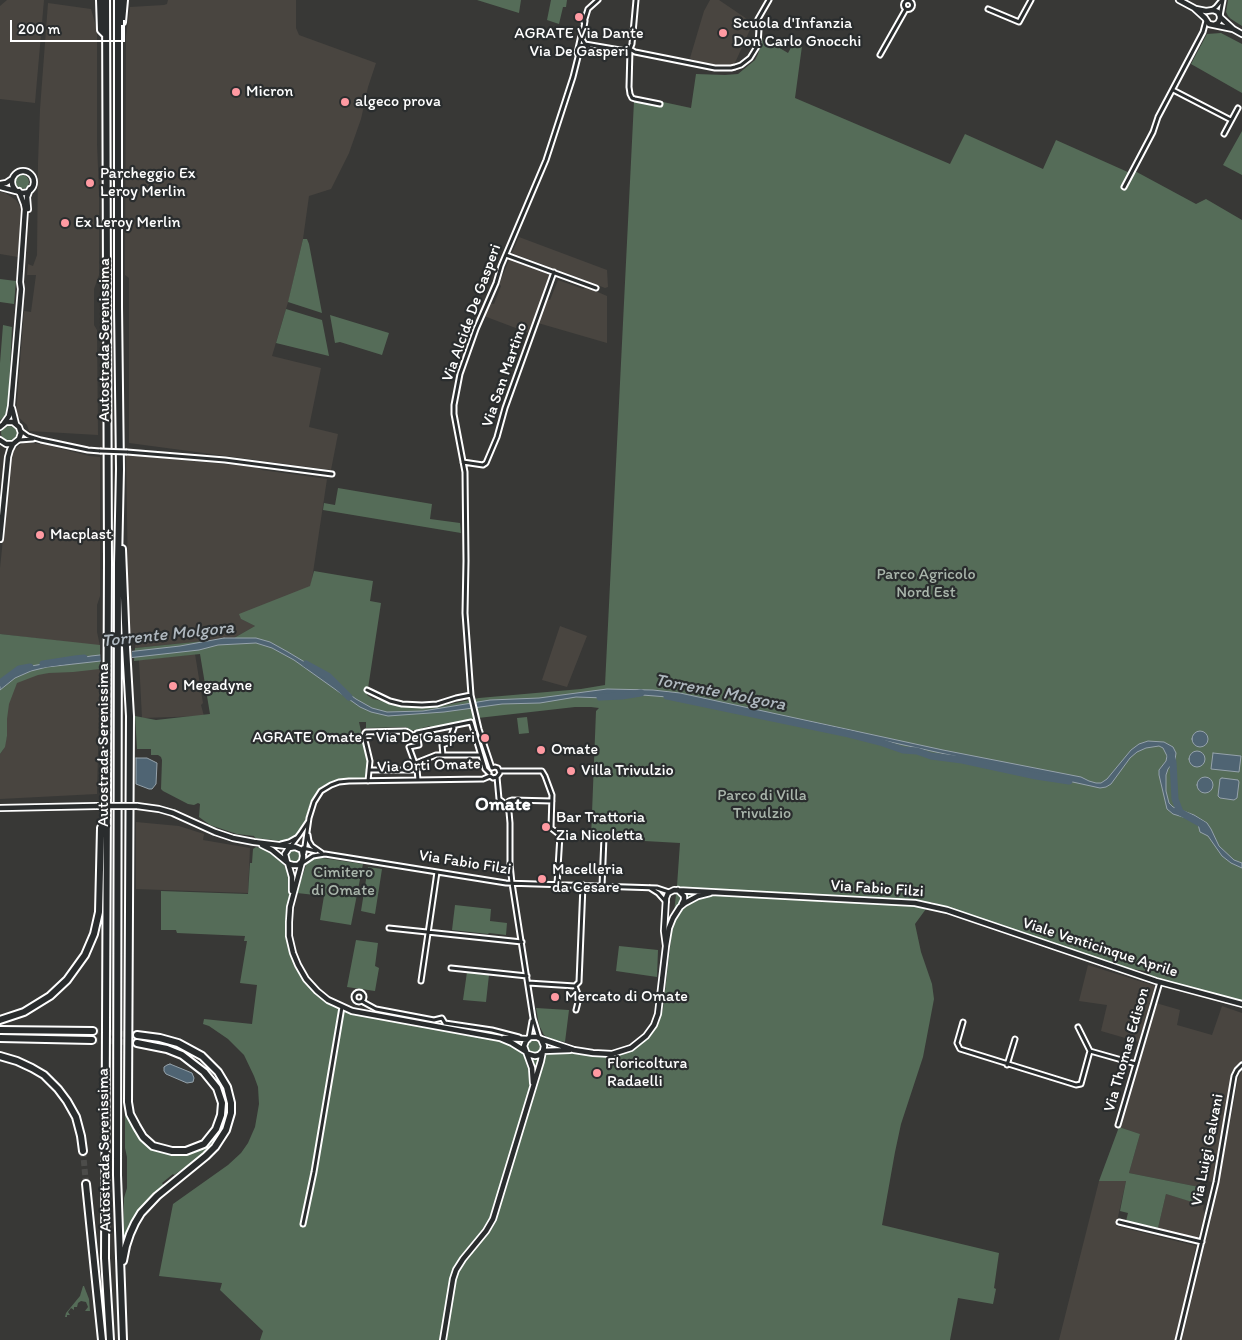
<!DOCTYPE html>
<html>
<head>
<meta charset="utf-8">
<style>
  body { margin:0 }
  #map { position:relative; width:1242px; height:1340px; overflow:hidden; background:#383836; font-family:Itim,sans-serif }
  canvas { display:block }
  .scale { position:absolute; left:10px; top:20px; width:115px; height:22px; box-sizing:border-box; border:2px solid #fff; border-top:0; padding-left:6px; font-size:15px; line-height:18px; white-space:nowrap; color:#fff; -webkit-text-stroke:4px #2a2d2e; paint-order:stroke }
</style>
</head>
<body>
<div id="map">
<canvas width="1242" height="1340"></canvas>
<div class="scale">200 m</div>
</div>
<script>
const c = document.querySelector('canvas').getContext('2d');
c.lineJoin = 'round';
function paint(path, color) { c.fillStyle = color; c.fill(path, 'evenodd'); }
const shape = rows => new Path2D(rows.map(r => 'M' + r).join(''));
function trace(path, color, width, dash) { c.strokeStyle = color; c.lineWidth = width; c.lineCap = dash ? 'butt' : 'round'; c.setLineDash(dash || []); c.stroke(path); }
function label(font, color, halo, rows, align = 'center') {
  c.font = font + ' Itim,sans-serif'; c.lineWidth = 4.5; c.setLineDash([]); c.textBaseline = 'middle'; c.strokeStyle = halo; c.fillStyle = color; for (const [text, x, y, turn = 0] of rows) {
    c.save(); c.translate(x, y); c.rotate((+turn || 0) * Math.PI / 180); c.textAlign = isNaN(turn) ? turn : align; if (halo) c.strokeText(text, 0, 0); c.fillText(text, 0, 0); c.restore();
  }
}
paint(shape([
  [7,0,44,0,35,103,0,99,0,6],
  [168,0,296,0,296,28,299,35,376,63,368,87,361,119,349,153,331,189,309,196,303,239,289,299,272,356,321,368,309,427,338,434,331,470,129,443,129,278,125,275,126,36,130,7,164,5,167,4],
  [710,0,719,0,753,23,734,65,717,65,697,62,690,58,704,11],
  [48,3,91,9,97,30,97,144,99,193,99,275,94,289,94,325,97,330,98,435,29,431,27,425,16,415,24,311,31,312,36,275,27,275,28,264,33,266,37,255,38,163,40,109],
  [0,192,5,193,16,200,21,208,18,257,0,254],
  [519,237,607,270,608,287,605,288,512,253],
  [510,258,550,275,529,333,484,316,490,303,494,304,501,286,499,284],
  [558,280,583,289,586,287,607,296,607,343,538,323,548,299,550,300],
  [24,442,47,445,89,456,100,457,100,596,97,605,97,632,100,646,0,634,0,568,12,451],
  [126,455,256,467,262,470,327,479,311,586,241,619,255,626,234,638,135,648,136,640,129,640],
  [560,626,587,636,567,687,542,680],
  [195,654,203,703,201,705,204,716,142,718,139,660],
  [100,669,97,794,0,799,0,754,3,750,7,736,6,693,18,680,29,675,74,670],
  [136,822,179,826,204,834,203,840,250,848,248,893,136,889],
  [1088,965,1155,986,1139,1042,1101,1031,1107,1005,1079,1001],
  [1156,1003,1180,1010,1177,1025,1212,1035,1222,1006,1242,1013,1242,1061,1234,1071,1231,1079,1212,1182,1201,1180,1199,1187,1129,1173,1140,1134,1119,1127],
  [1242,1070,1242,1340,1182,1340,1216,1198,1238,1079],
  [1099,1181,1126,1181,1116,1226,1196,1246,1175,1340,1059,1340],
  [1166,1194,1204,1205,1203,1210,1205,1213,1198,1238,1158,1228]
]), '#494540');
paint(shape([
  [477,0,521,0,519,13],
  [551,0,567,0,566,7,563,7,559,24,547,20],
  [1228,0,1242,0,1242,26,1231,19,1228,16,1226,12],
  [1221,33,1242,44,1242,93,1191,64,1207,34],
  [763,38,788,53,794,42,802,46,795,98,950,164,965,134,1043,169,1056,140,1130,173,1133,170,1196,204,1206,199,1242,220,1242,1002,1160,979,1146,974,1146,971,1125,968,931,902,915,924,921,952,932,984,934,999,923,1057,901,1124,895,1152,882,1225,999,1253,994,1288,996,1289,993,1304,958,1298,950,1340,260,1340,263,1331,220,1290,222,1283,159,1276,173,1204,228,1165,241,1153,248,1143,255,1127,259,1104,258,1087,254,1076,244,1055,228,1039,209,1026,203,1024,204,1019,252,1024,257,985,240,983,247,941,244,941,245,936,177,933,176,930,161,930,161,891,248,894,250,863,252,863,253,849,256,847,268,850,280,858,288,872,290,880,289,899,286,926,288,947,292,960,307,984,322,999,344,1012,506,1042,531,1057,535,1058,557,1052,568,1052,612,1057,631,1051,643,1043,652,1033,659,1022,663,1009,677,886,680,843,591,838,596,711,599,708,591,707,575,707,478,718,479,721,432,730,430,726,422,728,422,729,407,731,407,727,366,728,366,722,359,722,368,763,366,778,335,780,319,788,310,804,303,827,297,835,286,841,282,841,255,838,254,836,237,834,210,825,199,817,200,804,198,803,194,805,188,804,163,791,161,789,162,760,161,757,158,755,151,755,151,749,137,749,135,716,156,720,210,714,200,654,134,661,135,648,234,638,255,626,241,619,239,614,310,586,314,571,373,581,370,601,381,603,367,695,373,699,410,707,437,707,479,698,581,689,605,685,634,101,662,105,663,102,691,108,696,74,725,75,738,74,755,60,758,54],
  [1242,131,1242,175,1223,165],
  '15 182a7 7 0 1 1 14 0a7 7 0 1 1-14 0Z',
  [303,239,307,239,309,244,322,313,288,302],
  [0,279,16,281,14,304,0,302],
  [286,309,322,320,329,356,276,343],
  [330,315,389,333,382,355,340,342,335,343],
  [3,325,12,327,8,413,0,420,0,363],
  '1 433a8 8 0 1 1 16 0a8 8 0 1 1-16 0Z',
  [338,488,432,504,430,519,460,523,461,533,323,510,324,503,335,505],
  [0,634,100,645,100,669,73,672,49,673,38,675,17,683,9,704,7,719,7,736,5,747,0,754],
  [527,717,529,733,519,734,517,718],
  '287 856a7 7 0 1 1 14 0a7 7 0 1 1-14 0Z',
  [315,857,363,864,351,925,320,920,324,896,297,893,306,865],
  [368,867,382,869,375,914,361,911],
  [455,905,491,909,490,921,507,923,506,935,489,933,488,934,452,930],
  [356,940,378,943,375,966,379,968,375,991,347,987],
  [619,946,658,950,657,977,616,971],
  [467,972,489,975,486,1002,463,1000],
  [536,1008,569,1010,565,1042,550,1039,544,1035,539,1025],
  '526 1046a8 8 0 1 1 16 0a8 8 0 1 1-16 0Z',
  [125,1090,127,1102,152,1147,165,1153,176,1155,187,1154,197,1150,206,1145,214,1138,215,1140,203,1155,194,1162,181,1170,174,1175,173,1174,162,1183,165,1187,156,1194,123,1244,124,1198,127,1188,127,1157,125,1148],
  [1119,1127,1140,1134,1129,1173,1199,1187,1198,1195,1204,1200,1202,1205,1166,1194,1158,1228,1126,1221,1128,1213,1120,1211,1126,1181,1099,1181],
  [83,1286,84,1286,89,1299,90,1311,85,1311,88,1307,86,1302,81,1301,78,1303,77,1307,74,1307,74,1310,71,1308,68,1312,70,1315,67,1315,67,1317,65,1317,66,1313,80,1296]
]), '#556c58');
const water = shape([
  [224,638,256,638,270,642,288,652,308,664,356,699,372,708,387,712,423,711,490,700,539,698,607,689,653,690,680,693,943,750,1081,777,1089,781,1096,783,1101,783,1107,779,1131,750,1139,744,1148,741,1164,742,1173,747,1176,753,1175,760,1168,769,1166,775,1166,791,1169,803,1173,807,1194,815,1207,823,1211,829,1219,846,1234,860,1242,863,1242,868,1231,863,1222,856,1208,836,1200,832,1198,824,1196,821,1173,814,1167,809,1159,775,1159,770,1166,761,1167,756,1163,748,1159,746,1146,748,1137,752,1130,758,1111,784,1106,787,1100,788,840,731,679,698,655,696,629,694,605,698,576,697,540,703,502,704,444,712,388,716,371,712,360,707,294,660,272,648,256,643,218,645,199,650,47,667,31,671,15,678,0,690,0,682,3,680,17,671,31,666,91,656,180,646,224,638],
  '1192 739a8 8 0 1 1 16 0a8 8 0 1 1-16 0Z',
  '1189 759a8 8 0 1 1 16 0a8 8 0 1 1-16 0Z',
  [1213,753,1241,756,1239,772,1211,769,1213,753],
  [136,758,147,758,157,763,156,784,152,789,149,789,136,784,136,758],
  '1197 785a8 8 0 1 1 16 0a8 8 0 1 1-16 0Z',
  [1222,778,1238,780,1239,782,1237,798,1234,800,1220,798,1218,796,1220,779,1222,778],
  [170,1064,192,1073,194,1078,193,1082,187,1083,166,1074,164,1071,164,1067,167,1065,170,1064]
]);
paint(water, '#4f6473');
trace(water, '#95a2ab', 1);
paint(shape([
  [132,649,132,661,101,663,100,652]
]), '#383836');
trace(shape([
  [43,664,75,659,84,658],
  [306,664,328,676,349,697],
  [0,683,19,669,30,667],
  [667,696,849,734,880,742,903,750,917,751,931,756,962,760,1036,776,1069,781],
  [600,697,622,696,641,693],
  [1171,756,1173,762,1175,799,1180,812,1203,825]
]), '#4f6473', 7);
trace(shape([
  [93,1031,137,1035],
  [92,1040,137,1043],
  [83,1151,86,1184]
]), '#4c4c4a', 6, [6, 3]);
const street = shape([
  '903.5 5a4.5 4.5 0 1 1 9 0a4.5 4.5 0 1 1-9 0Z',
  [988,9,1019,22,1031,0],
  [1212,10,1216,7,1221,1],
  [1220,16,1223,0],
  [585,21,582,39,585,44,626,51,630,49,632,44,636,0],
  [584,22,588,9,598,0],
  [577,53,581,35],
  [880,55,906,9],
  [1173,90,1231,120],
  [660,104,635,99,632,98,630,94,629,87,630,49,635,52,715,68,731,68,735,67,741,65,750,58,758,45,759,29,758,19,769,0],
  [1224,134,1238,108],
  [1124,187,1153,132,1158,117,1203,32,1206,21],
  [506,255,596,288],
  [21,431,28,436,41,440,88,450,100,451],
  [19,440,33,439],
  [127,452,225,460,332,474],
  [463,462,483,465,486,463,497,437,505,408,554,272],
  [367,690,390,701,402,704,422,705,437,704,456,698,471,695],
  [443,755,442,745,448,743,454,728,453,726],
  [416,763,436,755,481,755],
  [492,768,479,729,471,695,465,613,466,561,465,472,454,414,454,405,460,374,476,329,496,283,501,266,546,160,573,77,579,53,582,48,589,46],
  [369,770,412,770],
  [500,771,542,771,545,776,552,795,551,828,560,835,557,884],
  [490,776,493,778,497,777,500,773,498,768,495,767,492,768],
  [497,777,499,799,507,805],
  [418,780,417,769,409,747,419,745,417,733,471,722,485,769,489,773],
  [368,781,370,761,364,736,365,733,366,732,406,731,411,734],
  [507,805,509,812,510,823,510,864,512,883,533,1018,539,1038],
  [507,805,509,801,512,800,552,801],
  [308,835,309,841,312,846,322,853],
  [281,844,289,842,296,838],
  [290,847,300,834,308,822],
  [303,848,316,851],
  [304,853,309,818,314,802,321,791,331,785,339,782,349,781,483,779,490,776],
  [301,864,313,856,325,854,506,883,657,888,669,892],
  [602,886,604,837],
  [650,888,658,893,666,902],
  [389,928,522,942],
  [451,968,527,976],
  [421,981,437,872],
  [528,983,575,986,579,982,583,885],
  [575,986,578,994,578,1002,576,1010],
  '354 997a5 5 0 1 1 10 0a5 5 0 1 1-10 0Z',
  [362,1001,365,1003,376,1009,434,1020,442,1018,445,1023],
  [963,1022,957,1043,960,1049,1076,1085,1081,1084,1090,1051],
  [445,1023,492,1030,519,1037],
  [1078,1027,1090,1051,1136,1064],
  [529,1038,532,1021],
  [1007,1065,1015,1039],
  [1118,1125,1160,982],
  [1119,1222,1202,1242],
  [303,1224,314,1172,342,1007],
  [1178,1340,1216,1182,1234,1076,1237,1070,1242,1065]
]);
const secondary = shape([
  [1179,0,1194,8,1205,18,1209,24,1233,29],
  [1196,9,1206,11,1213,10,1218,12,1220,16,1220,19,1218,23,1214,25],
  [1220,17,1233,29,1242,34],
  '12 182a11 11 0 1 1 22 0a11 11 0 1 1-22 0Z',
  [0,184,6,183,12,179],
  [0,187,16,191],
  [28,209,27,197,30,189],
  [12,408,16,424],
  [4,423,9,416,11,406,21,289,20,282,25,209,24,204,19,191],
  [0,427,6,422,13,422,19,427,21,433,19,439,13,444,6,444,0,440],
  [0,539,8,457,10,450,13,444],
  [137,806,159,809,173,813,215,832,233,838,254,842,295,847],
  [0,808,96,806],
  [262,845,272,850,289,864,293,865,298,865,302,861,303,856,302,850,295,847,289,848,285,854,287,862],
  [303,858,290,907,289,922,289,936,293,953,298,965,306,979,317,991,328,1000,352,1011,500,1038,512,1043,525,1051],
  [288,863,292,877,292,891],
  [678,890,684,896,684,900,682,904],
  [666,946,664,931,666,898,668,893,674,890,915,903,947,910,1156,981,1242,1004],
  [504,1038,528,1039],
  [543,1051,570,1050],
  [528,1054,535,1056,539,1055,542,1052],
  [533,1083,532,1068,524,1046,526,1041,530,1037,537,1037,541,1039,574,1050,593,1053,612,1054,631,1048,646,1036,654,1025,658,1014,666,946,669,928,673,918,680,907,685,903,698,896,710,893],
  [443,1340,453,1279,456,1270,463,1259,486,1231,493,1219,541,1061,544,1046,541,1039]
]);
const highway = shape([
  [100,0,101,30,106,35],
  [106,0,108,561,105,1258,110,1340],
  [118,0,118,307,120,469,118,563,117,1175,123,1340],
  [122,22,124,0],
  [122,549,126,647,130,716,128,1102,130,1114,137,1127,143,1137,153,1146,172,1151,186,1151,204,1144,216,1129,221,1115,222,1103,217,1088,204,1072,182,1055,167,1049,137,1043],
  [0,1020,24,1012,50,996,67,980,85,955,94,934,99,912,101,828,105,819],
  [0,1030,93,1031],
  [0,1038,92,1040],
  [0,1056,17,1061,32,1068,44,1075,58,1089,67,1101,76,1117,81,1136,83,1151],
  [86,1184,102,1340],
  [123,1261,126,1246,130,1234,135,1223,141,1213,157,1196,206,1156,215,1147,226,1130,231,1113,231,1103,227,1087,218,1072,202,1056,178,1043,160,1038,137,1035]
]);
trace(street, '#fff', 7);
trace(secondary, '#fff', 8);
trace(highway, '#fff', 10);
trace(street, '#2a2d2e', 3);
trace(secondary, '#2a2d2e', 4.5);
trace(highway, '#2a2d2e', 6);
const streetBridge = shape([
  [100,451,127,452]
]);
const secondaryBridge = shape([
  [96,806,137,806]
]);
trace(streetBridge, '#fff', 7, []);
trace(secondaryBridge, '#fff', 8, []);
trace(streetBridge, '#2a2d2e', 3);
trace(secondaryBridge, '#2a2d2e', 4.5);
for (const [x, y, r, color] of [
  [579,17,5,"#ff9aa2"],
  [723,33,5,"#ff9aa2"],
  [236,92,5,"#ff9aa2"],
  [345,102,5,"#ff9aa2"],
  [90,183,5,"#ff9aa2"],
  [65,223,5,"#ff9aa2"],
  [40,535,5,"#ff9aa2"],
  [173,686,5,"#ff9aa2"],
  [485,738,5,"#ff9aa2"],
  [541,750,5,"#ff9aa2"],
  [571,771,5,"#ff9aa2"],
  [546,827,5,"#ff9aa2"],
  [542,879,5,"#ff9aa2"],
  [555,997,5,"#ff9aa2"],
  [597,1073,5,"#ff9aa2"]
]) { const dot = new Path2D(); dot.arc(x, y, r, 0, 2 * Math.PI); c.fillStyle = color; c.fill(dot); trace(dot, '#2a2d2e', 2); }
label('16px', '#fff', '#2a2d2e', [
  ["Scuola d'Infanzia",733,24],
  ["Don Carlo Gnocchi",733,42],
  ["AGRATE Via Dante",579,34,"center"],
  ["Via De Gasperi",579,52,"center"],
  ["Micron",246,92],
  ["algeco prova",355,102],
  ["Parcheggio Ex",100,174],
  ["Leroy Merlin",100,192],
  ["Ex Leroy Merlin",75,223],
  ["Macplast",50,535],
  ["Megadyne",183,686],
  ["AGRATE Omate - Via De Gasperi",475,738,"right"],
  ["Omate",551,750],
  ["Villa Trivulzio",581,771],
  ["Bar Trattoria",556,818],
  ["Zia Nicoletta",556,836],
  ["Macelleria",552,870],
  ["da Cesare",552,888],
  ["Mercato di Omate",565,997],
  ["Floricoltura",607,1064],
  ["Radaelli",607,1082]
], 'left');
label('16px', '#fff', '#2a2d2e', [
  ["Via Alcide De Gasperi",472,313,-70],
  ["Autostrada Serenissima",105,340,-90],
  ["Via San Martino",505,375,-71],
  ["Autostrada Serenissima",104,745,-90],
  ["Via Orti Omate",429,766,-2],
  ["Via Fabio Filzi",465,863,9],
  ["Via Fabio Filzi",877,889,4],
  ["Viale Venticinque Aprile",1100,948,18],
  ["Via Thomas Edison",1127,1050,-74],
  ["Autostrada Serenissima",105,1150,-91],
  ["Via Luigi Galvani",1208,1150,-79]
]);
label('16px', '#aab6ac', '#2a2d2e', [
  ["Parco Agricolo",926,575],
  ["Nord Est",926,593],
  ["Parco di Villa",762,796],
  ["Trivulzio",762,814],
  ["Cimitero",343,873],
  ["di Omate",343,891]
]);
label('italic 18px', '#b0b9c0', '#2a2d2e', [
  ["Torrente Molgora",168,635,-6],
  ["Torrente Molgora",720,693,11]
]);
label('bold 19px', '#fff', '#2a2d2e', [
  ["Omate",503,805]
]);
</script>
</body>
</html>
